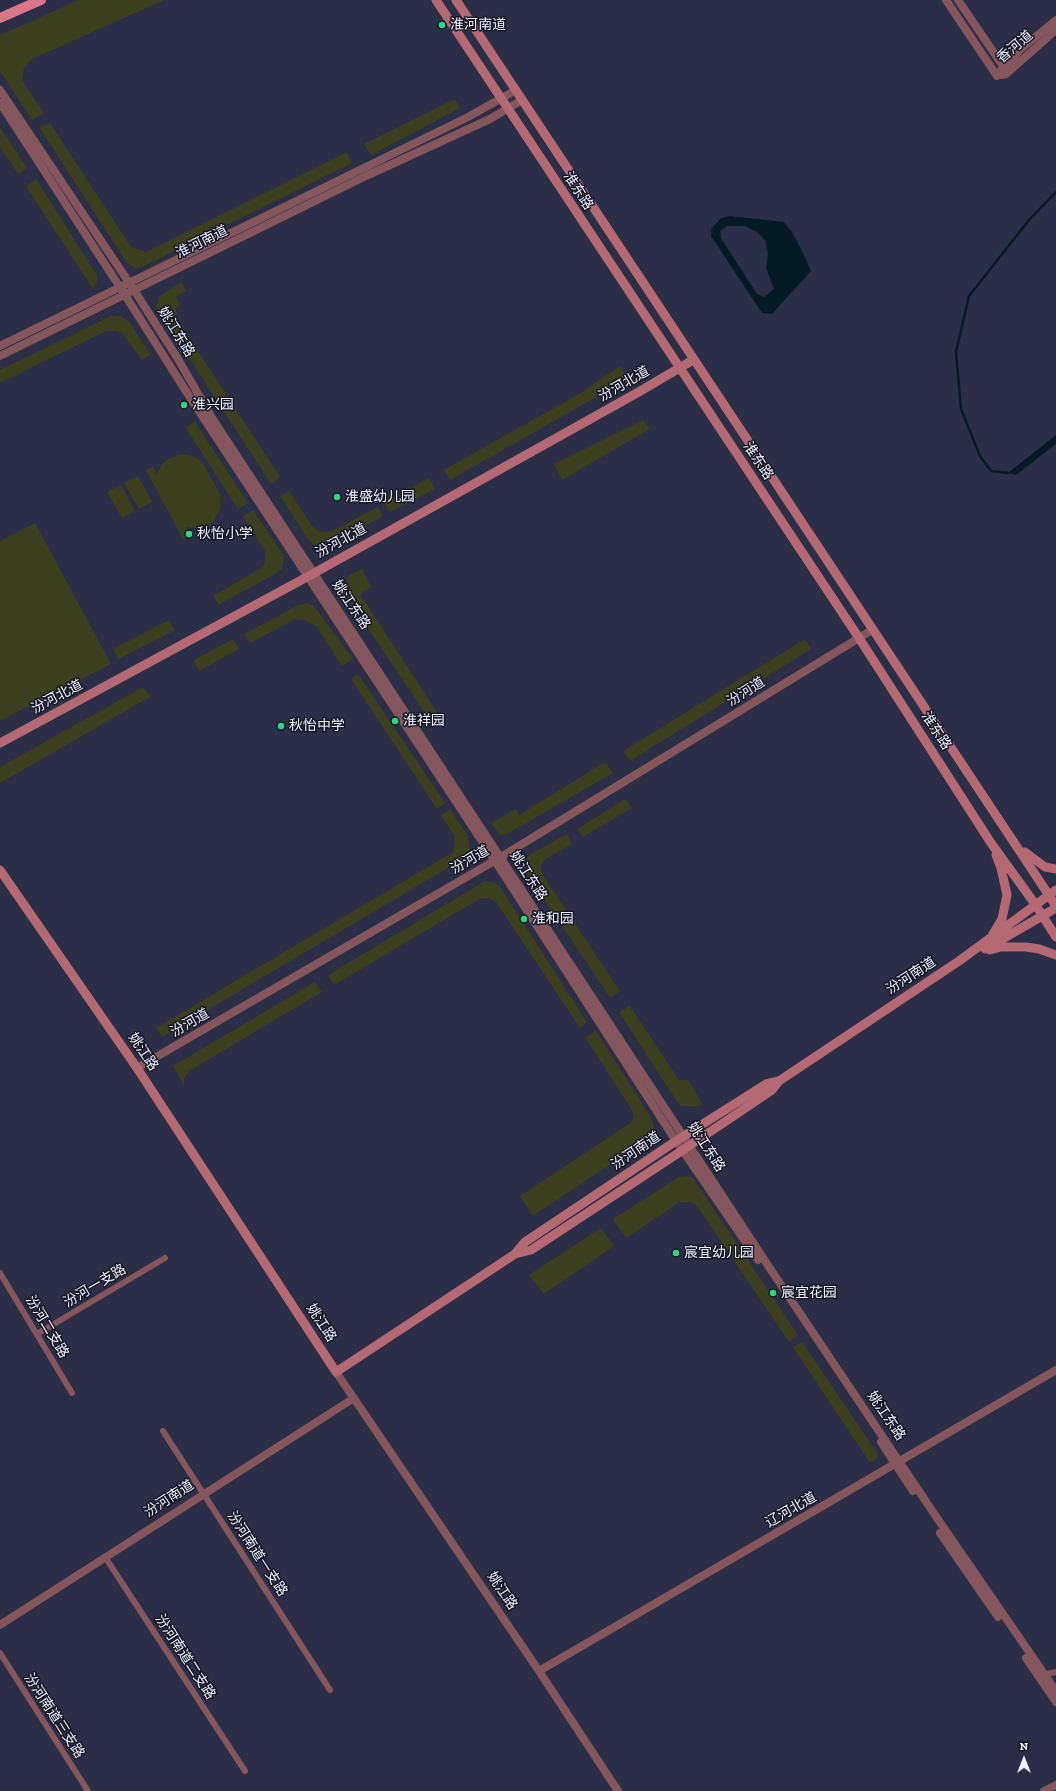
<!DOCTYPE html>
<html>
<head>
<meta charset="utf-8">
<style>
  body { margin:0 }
  #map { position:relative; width:1056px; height:1791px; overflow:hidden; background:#2b2e47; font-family:"Zilla Slab",serif }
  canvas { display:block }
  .north { position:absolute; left:1004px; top:1739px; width:40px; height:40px; -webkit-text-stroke:3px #161823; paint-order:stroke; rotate:0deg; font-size:11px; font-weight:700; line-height:16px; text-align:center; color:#ebeeff }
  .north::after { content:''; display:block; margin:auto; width:14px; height:18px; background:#ebeeff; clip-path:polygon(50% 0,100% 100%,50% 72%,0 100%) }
</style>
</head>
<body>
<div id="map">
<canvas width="1056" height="1791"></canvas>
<div class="north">N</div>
</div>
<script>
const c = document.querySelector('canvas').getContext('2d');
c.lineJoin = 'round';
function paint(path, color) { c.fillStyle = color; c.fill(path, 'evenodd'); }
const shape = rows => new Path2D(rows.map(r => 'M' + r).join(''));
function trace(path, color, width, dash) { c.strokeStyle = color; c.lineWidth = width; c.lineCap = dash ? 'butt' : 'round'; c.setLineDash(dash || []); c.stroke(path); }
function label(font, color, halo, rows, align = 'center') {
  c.font = font + ' "Zilla Slab","Noto Sans SC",serif'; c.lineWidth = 3; c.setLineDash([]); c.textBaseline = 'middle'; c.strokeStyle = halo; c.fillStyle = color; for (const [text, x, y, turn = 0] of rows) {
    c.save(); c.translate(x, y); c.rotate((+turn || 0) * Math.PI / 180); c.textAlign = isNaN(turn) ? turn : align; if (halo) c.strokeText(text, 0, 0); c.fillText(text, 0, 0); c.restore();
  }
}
paint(shape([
  [79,0,164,0,32,59,24,68,22,80,44,113,32,120,0,71,0,35],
  [455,99,460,108,371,155,364,144],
  [50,123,131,247,146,252,347,152,352,163,140,268,135,268,127,263,39,127],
  [0,127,27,168,18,174,0,147],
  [36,179,97,275,97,282,93,289,26,186],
  [181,282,186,291,176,296,180,305,176,308,177,319,280,477,271,484,156,307,159,297],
  [111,316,121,316,130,323,151,355,142,360,123,334,116,331,106,331,0,383,0,370],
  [620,366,628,379,450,480,444,470,579,394],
  [643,420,650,429,562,480,554,464],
  [195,422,248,503,238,509,185,427],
  [182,454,195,457,203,463,221,496,220,509,213,522,201,529,186,527,190,535,183,539,146,470,153,467,157,474,162,464,168,459],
  [138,476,152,502,139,509,124,483],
  [429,478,435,489,390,512,384,503],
  [121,485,135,511,122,518,107,492],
  [289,491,312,526,318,531,330,532,378,507,383,516,328,546,314,545,308,539,280,496],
  [253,510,284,556,282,569,277,573,218,605,213,596,263,567,265,561,265,551,243,516],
  [35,523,111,664,0,721,0,541],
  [362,569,371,587,360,594,444,723,435,728,343,591,348,576],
  [307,603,314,606,353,659,342,666,316,626,303,619,294,620,250,643,244,634,298,605],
  [169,620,175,630,118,659,113,649],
  [233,639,239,649,199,671,194,660],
  [805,639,811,649,630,761,623,751],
  [358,674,445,803,437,809,351,679],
  [143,687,150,697,0,783,0,767],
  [605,762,613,773,507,834,500,835,491,823,516,809,519,815],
  [625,799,632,808,583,837,577,829],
  [450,809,468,836,470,847,468,856,162,1037,156,1028,453,852,455,837,441,815],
  [567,834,572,844,544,860,541,866,542,874,620,991,610,998,526,872,524,860,531,854],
  [485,881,493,882,499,885,587,1022,580,1028,496,902,489,898,481,898,334,985,328,975],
  [315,982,322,992,189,1071,184,1079,184,1086,173,1066],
  [630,1006,679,1080,688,1080,702,1103,699,1106,681,1106,676,1100,619,1012],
  [596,1031,652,1119,654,1128,652,1134,650,1138,533,1216,520,1196,632,1122,634,1116,632,1110,585,1037],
  [687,1176,693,1178,798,1335,789,1342,698,1207,690,1202,680,1202,626,1238,613,1219,679,1177],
  [601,1228,614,1246,544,1294,529,1275],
  [802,1342,878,1454,876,1459,870,1463,793,1347]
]), '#3c401e');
paint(shape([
  [730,216,784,222,792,232,803,253,811,271,772,314,762,313,711,236,711,229,721,218],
  [727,226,745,226,757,232,765,240,768,254,766,268,774,289,764,297,757,294,721,238,720,231],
  [1056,435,1056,444,1016,475,1008,473]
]), '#051b24');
trace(shape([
  [1008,473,991,471,980,456,961,409,956,352,969,296,1029,220,1056,192]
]), '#051b24', 2.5);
trace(shape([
  [0,1273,72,1393],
  [37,1334,165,1258],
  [163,1431,330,1690],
  [105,1557,245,1771],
  [0,1653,88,1791],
  [1042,1675,1056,1672]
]), '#85565c', 6);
trace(shape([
  [946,0,997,76],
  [958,0,1003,66,1006,74],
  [1001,70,1021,49,1056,20],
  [1002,75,1006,74,1056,30],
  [0,90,134,290,178,359,212,418,771,1270,937,1518,1056,1691],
  [0,103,125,295,191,399,495,861,676,1141,758,1260],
  [0,346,468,117,516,90],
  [0,356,366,176,490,119,522,100],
  [137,1068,501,857,872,630],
  [336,1372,539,1671,618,1791],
  [881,1442,913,1491],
  [940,1533,998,1617],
  [0,1625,354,1398],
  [1026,1658,1056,1702],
  [539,1671,1056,1370],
  [1044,1791,1056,1785]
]), '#85565c', 8);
trace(shape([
  [436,0,859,638,991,843,1035,904,1056,937],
  [456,0,1056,906],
  [0,743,307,577,637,393,693,360],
  [1025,852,1045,867,1056,869],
  [0,870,137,1068,336,1372,515,1254,531,1250,683,1150,772,1090,779,1081],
  [993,934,1002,919,1007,895,1001,868,996,855],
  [985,949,1056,908],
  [990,950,1001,947,1026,947,1039,949,1056,955],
  [515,1254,525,1242,676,1141,766,1084,779,1081,959,961,1056,890]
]), '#b46973', 9);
trace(shape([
  [0,18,41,0]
]), '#d87785', 10);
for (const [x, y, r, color] of [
  [442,25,4,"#2bd884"],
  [184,405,4,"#2bd884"],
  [337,497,4,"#2bd884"],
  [189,534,4,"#2bd884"],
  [395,721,4,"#2bd884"],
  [281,726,4,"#2bd884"],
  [524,919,4,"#2bd884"],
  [676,1253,4,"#2bd884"],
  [773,1293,4,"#2bd884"]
]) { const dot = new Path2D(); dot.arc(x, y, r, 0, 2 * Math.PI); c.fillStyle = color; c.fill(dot); trace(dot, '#161823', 1.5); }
label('14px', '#ebeeff', '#161823', [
  ["淮河南道",450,25],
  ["淮兴园",192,405],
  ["淮盛幼儿园",345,497],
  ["秋怡小学",197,534],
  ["淮祥园",403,721],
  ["秋怡中学",289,726],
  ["淮和园",532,919],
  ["宸宜幼儿园",684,1253],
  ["宸宜花园",781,1293]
], 'left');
label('14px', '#ebeeff', '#161823', [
  ["香河道",1015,47,-40],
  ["淮东路",578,191,57],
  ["淮河南道",202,242,-26],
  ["姚江东路",176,332,58],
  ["汾河北道",624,384,-30],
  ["淮东路",758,461,56],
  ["汾河北道",341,541,-29],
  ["姚江东路",351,605,56],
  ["汾河道",746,692,-32],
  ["汾河北道",57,697,-28],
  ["淮东路",936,731,57],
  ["汾河道",470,860,-30],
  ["姚江东路",528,876,57],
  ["汾河南道",911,976,-33],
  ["汾河道",190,1023,-30],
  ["姚江路",143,1052,56],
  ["姚江东路",706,1147,57],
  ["汾河南道",636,1151,-34],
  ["汾河一支路",95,1286,-31],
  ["姚江路",321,1323,57],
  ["汾河二支路",47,1327,59],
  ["姚江东路",886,1416,56],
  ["汾河南道",169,1499,-33],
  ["辽河北道",791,1510,-30],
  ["汾河南道一支路",257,1554,57],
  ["姚江路",502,1591,56],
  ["汾河南道二支路",185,1657,57],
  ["汾河南道三支路",54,1716,57]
]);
</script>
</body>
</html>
